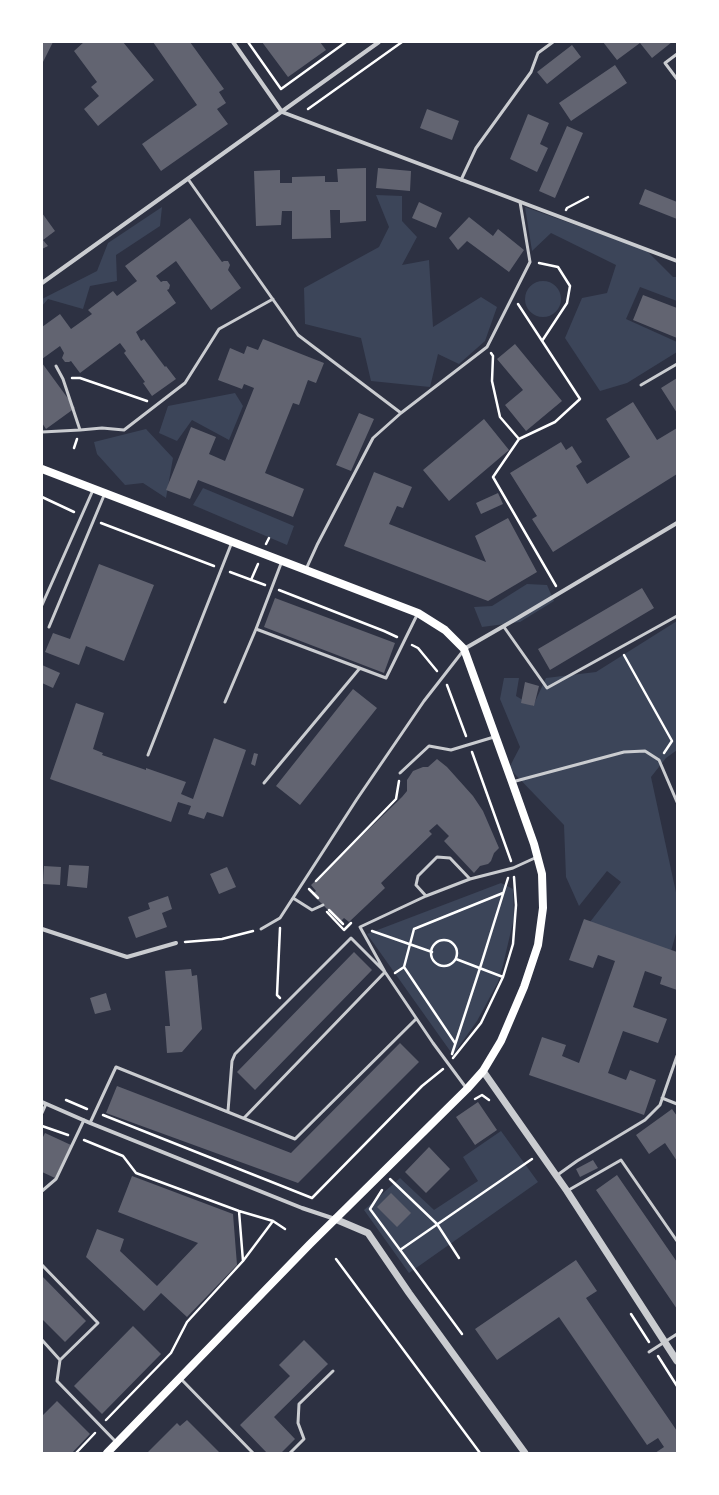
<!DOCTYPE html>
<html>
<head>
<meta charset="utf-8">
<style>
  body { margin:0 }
  #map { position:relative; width:719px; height:1495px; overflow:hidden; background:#2d3142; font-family:Roboto,sans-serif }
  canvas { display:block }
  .frame { position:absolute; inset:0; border:43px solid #fff; pointer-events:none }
</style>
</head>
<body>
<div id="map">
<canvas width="719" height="1495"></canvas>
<div class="frame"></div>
</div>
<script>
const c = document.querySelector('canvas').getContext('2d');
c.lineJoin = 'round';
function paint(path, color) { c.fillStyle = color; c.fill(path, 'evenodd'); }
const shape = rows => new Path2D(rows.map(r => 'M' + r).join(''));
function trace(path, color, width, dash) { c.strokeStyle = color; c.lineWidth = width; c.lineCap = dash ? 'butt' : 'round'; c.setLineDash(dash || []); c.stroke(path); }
paint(shape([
  [376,195,402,196,402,221,417,237,402,265,429,260,433,327,481,297,497,307,485,341,459,364,438,354,430,387,371,381,361,338,305,324,304,288,379,247,389,227],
  [162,207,160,226,116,255,117,281,90,286,83,309,48,299,42,306,42,299,97,271,108,243],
  [525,207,646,250,673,277,677,277,677,301,640,287,626,319,677,342,677,352,627,383,600,391,565,338,582,298,607,293,616,265,551,233,532,251],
  '525 299a18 18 0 1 1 36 0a18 18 0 1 1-36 0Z',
  [235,393,243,406,229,440,192,420,177,441,159,433,168,406],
  [146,429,173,458,166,498,143,483,125,485,97,454,94,442],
  [203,488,294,526,287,545,193,505],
  [527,584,547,585,554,601,520,622,482,627,474,607,492,606],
  [677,621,677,750,666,758,651,777,677,897,677,930,671,951,590,922,621,882,607,871,579,906,566,877,564,825,509,768,520,747,500,699,504,678,519,678,516,696,533,706,546,678,596,672],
  [501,883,513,889,514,918,503,965,498,982,477,1021,453,1055,367,934],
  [501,1131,538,1182,409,1273,364,1210,400,1178,434,1210,478,1181,463,1157]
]), '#3c4559');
paint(shape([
  [42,42,53,42,42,64],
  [84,42,123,42,154,80,98,126,84,109,99,96,91,87,97,82,74,51],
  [153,42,190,42,224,89,219,92,226,103,217,109,228,124,161,171,142,144,197,105],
  [262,42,320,42,326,50,288,77],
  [603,42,672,42,652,58,640,43,617,60],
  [572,45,581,57,547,84,537,72],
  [615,65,627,83,571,121,559,103],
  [427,109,459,121,452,140,420,128],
  [528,114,549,123,540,144,548,148,537,172,510,159],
  [567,126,583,133,555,198,539,191],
  [366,168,366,221,340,223,340,210,330,210,331,238,292,239,292,211,282,211,281,225,256,226,254,171,280,170,280,183,292,183,292,177,325,176,325,182,338,182,337,169],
  [378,168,411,171,410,191,376,188],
  [645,189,677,202,677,219,639,204],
  [419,202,442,213,436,228,412,218],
  [42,213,55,231,43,240,48,246,42,249],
  [469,217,493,236,498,229,524,250,509,272,467,241,458,250,449,238],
  [190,218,222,262,224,261,228,261,230,265,228,270,241,288,211,310,176,261,156,276,161,282,163,281,167,281,170,285,169,289,167,290,176,303,136,332,141,341,144,339,165,367,166,366,176,379,152,396,143,383,145,382,124,353,126,351,120,343,80,373,71,361,69,362,65,362,62,358,64,353,60,346,42,359,42,327,60,314,71,329,92,314,88,310,113,291,117,296,137,281,125,266],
  [643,295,677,308,677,338,633,320],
  [263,339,324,363,316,383,308,380,299,405,293,403,265,473,304,489,293,517,198,480,190,499,166,490,191,427,216,437,209,454,225,461,254,388,244,384,242,389,218,380,230,348,244,354,247,346,258,350],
  [515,344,562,401,526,431,505,405,523,390,497,359],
  [42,363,75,408,46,429,42,423],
  [677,378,677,413,661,388],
  [633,402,657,440,677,428,677,474,553,552,532,519,537,516,510,473,561,442,566,450,572,446,582,462,576,466,587,484,630,457,606,419],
  [359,413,374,419,351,471,336,465],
  [484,419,509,450,449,501,423,470],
  [374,472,412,487,403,508,397,506,389,524,486,562,475,536,508,518,537,572,488,601,344,546],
  [498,493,503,504,481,514,476,503],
  [99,564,154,585,124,661,86,646,79,665,45,652,53,633,70,639],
  [642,588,654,608,550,670,538,649],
  [275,598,395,643,384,673,264,627],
  [42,665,60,673,53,688,42,683],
  [525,682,539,686,534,706,521,703],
  [353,689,377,708,300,805,276,786],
  [76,703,104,713,93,749,103,753,102,755,146,770,146,768,186,782,181,794,193,799,214,738,246,750,223,817,207,812,204,819,188,814,191,806,178,802,171,822,50,779],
  [254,753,258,754,255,766,251,764],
  [437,759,447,767,473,796,483,811,499,848,494,853,491,861,488,864,480,866,474,873,444,841,449,836,437,824,429,831,432,834,381,883,385,888,349,922,344,918,340,922,312,894,316,891,311,885,402,797,407,791,407,780,413,771,423,767,428,767],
  [69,865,89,866,87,888,67,886],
  [44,866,61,867,60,885,43,884],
  [227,867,236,887,219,894,210,874],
  [168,896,172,909,162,913,167,927,136,938,128,917,150,909,148,903],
  [584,919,677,952,677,990,660,984,662,977,645,971,633,1007,667,1019,658,1043,623,1031,608,1073,626,1080,630,1070,656,1080,644,1115,529,1075,542,1037,566,1045,562,1056,579,1063,615,961,598,955,593,968,569,960],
  [354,952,372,970,255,1090,237,1072],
  [191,969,192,976,197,975,202,1029,182,1052,167,1053,165,1026,170,1026,165,971],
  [106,993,111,1010,95,1014,90,998],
  [400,1043,419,1062,298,1183,106,1113,117,1086,291,1153],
  [478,1102,497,1130,475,1145,456,1117],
  [672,1109,677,1116,677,1161,665,1143,649,1154,636,1135],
  [45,1133,71,1145,55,1178,42,1172,42,1139],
  [429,1147,450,1169,426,1193,405,1172],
  [593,1160,598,1168,580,1177,576,1169],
  [617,1175,677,1262,677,1309,596,1190],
  [132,1176,233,1214,237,1265,187,1317,161,1293,144,1311,86,1257,97,1229,124,1239,120,1251,157,1286,198,1243,118,1212],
  [391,1193,411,1213,397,1227,377,1207],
  [576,1260,597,1291,586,1298,677,1431,677,1453,655,1453,664,1447,658,1438,647,1445,559,1317,497,1360,475,1329],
  [42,1276,86,1321,65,1342,42,1319],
  [133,1326,161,1354,102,1414,74,1386],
  [304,1340,328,1364,274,1417,295,1439,281,1453,267,1453,240,1425,290,1376,279,1365],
  [57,1401,90,1434,72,1453,42,1453,42,1416],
  [187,1420,220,1453,147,1453,177,1423,180,1426]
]), '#626471');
trace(shape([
  [248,42,281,89,346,42],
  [308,109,402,42],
  [566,210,567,208,588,197],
  [539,263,558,267,570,286,567,303,542,341],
  [518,304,580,399,555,422,519,439],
  [491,353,493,356,492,381,500,417,519,439,493,477,556,586],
  [72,378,80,378,147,401],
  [74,448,77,439],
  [42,497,74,512],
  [101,523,214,566],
  [266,544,269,538],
  [230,572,265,585],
  [251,580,258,564],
  [279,590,384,631,397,637],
  [412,645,418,648,437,671],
  [624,655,672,741,664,753],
  [447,685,466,736],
  [472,752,511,861],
  [316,881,396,799,399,781],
  [309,889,318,898],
  [329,910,343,924],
  [327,912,344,930,351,923],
  [372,931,432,952],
  '431 953a13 13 0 1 1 26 0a13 13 0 1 1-26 0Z',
  [185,942,222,939,253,931],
  [456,959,503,977],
  [395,973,404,967],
  [280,998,277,995,280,928],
  [455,1043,404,967,414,929,503,893],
  [452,1054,480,968,508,878],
  [453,1058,481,1023,503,977,513,944,516,905,514,877],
  [475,1099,482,1095,489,1100],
  [66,1100,87,1109],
  [103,1115,312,1198,422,1086,443,1069],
  [42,1126,68,1135],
  [84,1140,123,1156,136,1173,239,1211,273,1221,285,1229],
  [390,1179,437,1224,459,1258],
  [382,1190,370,1209,462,1334],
  [239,1211,243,1261],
  [400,1250,532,1159],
  [336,1259,480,1453],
  [631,1314,649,1342],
  [658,1356,677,1386],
  [106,1420,171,1353,187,1322,243,1261,273,1221],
  [76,1453,95,1433]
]), '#fff', 2.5);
trace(shape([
  [677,54,665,63,677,79],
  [188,179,298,335,401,413],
  [461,180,476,148,531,72,538,53,553,42],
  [56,366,63,379,80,430,102,428,124,430,185,383,219,329,273,299],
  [641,385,677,364],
  [42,432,80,430],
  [306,569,317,545,373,438,401,413,487,347,530,262,520,202],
  [42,605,93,490],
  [49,627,105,493],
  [504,627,547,688,677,616],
  [256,629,386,678,418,613],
  [225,702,256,629,282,561],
  [148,755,232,542],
  [400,773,429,746,451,750,494,737],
  [512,782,624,752,645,751,659,760,677,802],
  [264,783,360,668],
  [470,879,450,858,437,857,418,876,416,885,426,896,470,879,513,868,537,857],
  [426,896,360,927,385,972,433,1043,467,1089],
  [293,898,312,910,323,905],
  [261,929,280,918,357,799,424,701,463,651],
  [662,1098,677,1104],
  [228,1111,232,1061,235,1054,351,938,385,972],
  [42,1113,46,1104],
  [244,1118,385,972],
  [90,1123,116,1067,295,1139,416,1019],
  [556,1176,577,1161,645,1120,660,1105,677,1056],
  [42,1191,56,1179,84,1120],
  [567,1191,621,1160,677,1241],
  [42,1265,98,1323,60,1360],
  [42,1340,60,1360,57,1381,117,1443],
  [649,1352,677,1334],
  [181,1379,253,1453],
  [290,1453,304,1439,298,1423,299,1404,333,1371]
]), '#caccd0', 3);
trace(shape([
  [233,42,282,112,677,261],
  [42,283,379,42],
  [464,649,516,619,677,523],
  [42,929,127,957,176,943],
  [42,1102,90,1123,302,1208,335,1219]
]), '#caccd0', 4);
trace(shape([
  [483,1071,567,1191,677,1361],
  [335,1219,368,1233,409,1293,525,1453]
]), '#caccd0', 7);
trace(shape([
  [42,469,418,613,445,630,464,649,512,782,534,844,542,874,543,908,538,945,524,987,501,1041,483,1071,467,1089,310,1244,107,1453]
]), '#fff', 8);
</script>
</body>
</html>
